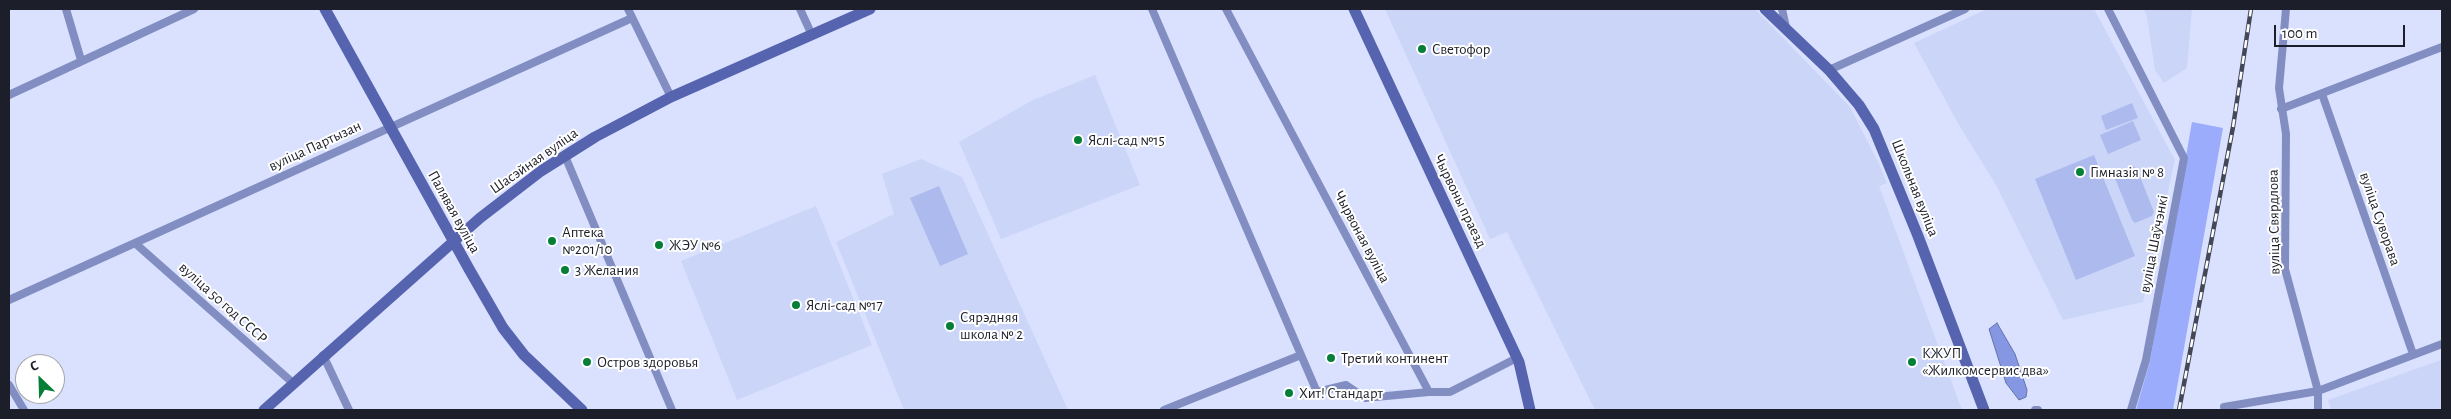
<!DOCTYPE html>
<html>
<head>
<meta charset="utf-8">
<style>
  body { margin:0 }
  #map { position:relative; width:2451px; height:419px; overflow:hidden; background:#d9e1fe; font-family:"Alegreya Sans",sans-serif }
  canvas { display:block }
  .frame { position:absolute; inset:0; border:10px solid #1c1e29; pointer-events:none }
  .north { position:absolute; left:15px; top:354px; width:50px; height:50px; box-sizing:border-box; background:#fff; border:1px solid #a4a5a9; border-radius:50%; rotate:336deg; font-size:14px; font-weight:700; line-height:20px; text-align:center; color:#1c1e29 }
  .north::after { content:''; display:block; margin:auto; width:18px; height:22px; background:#057f37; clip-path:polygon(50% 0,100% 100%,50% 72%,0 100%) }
  .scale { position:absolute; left:2274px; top:25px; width:131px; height:22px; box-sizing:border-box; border:2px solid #1c1e29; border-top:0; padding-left:6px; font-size:15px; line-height:18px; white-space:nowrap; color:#1c1e29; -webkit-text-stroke:4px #fff; paint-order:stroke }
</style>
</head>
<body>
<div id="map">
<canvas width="2451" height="419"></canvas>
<div class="frame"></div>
<div class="north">С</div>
<div class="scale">100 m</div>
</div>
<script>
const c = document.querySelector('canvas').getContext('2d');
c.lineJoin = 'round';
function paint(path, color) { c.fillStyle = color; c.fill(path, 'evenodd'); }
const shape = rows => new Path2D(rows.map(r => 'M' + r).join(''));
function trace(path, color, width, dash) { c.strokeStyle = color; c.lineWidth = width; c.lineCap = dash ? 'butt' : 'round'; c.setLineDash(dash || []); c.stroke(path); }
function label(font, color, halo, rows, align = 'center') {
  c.font = font + ' "Alegreya Sans",sans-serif'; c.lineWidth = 4; c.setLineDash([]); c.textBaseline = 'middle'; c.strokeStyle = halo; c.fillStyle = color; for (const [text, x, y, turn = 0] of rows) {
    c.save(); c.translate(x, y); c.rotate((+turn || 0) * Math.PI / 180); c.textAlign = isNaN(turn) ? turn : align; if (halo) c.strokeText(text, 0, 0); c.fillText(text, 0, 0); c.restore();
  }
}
paint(shape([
  [1385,9,1755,9,1850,107,1879,164,1887,183,1879,186,1962,410,1595,410,1507,232,1490,239],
  [1987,9,2094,9,2175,160,2143,302,2063,320,1996,185,1959,125,1914,43],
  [2144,9,2192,9,2187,68,2164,83,2155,70,2147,17],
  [1095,75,1140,185,1001,239,959,142,1033,100],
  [921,159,962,177,1068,410,904,410,836,242,894,214,882,174],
  [816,206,872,345,737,400,681,261],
  [2441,360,2442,410,2331,410,2328,400]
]), '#cbd5f8');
paint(shape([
  [2132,103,2138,118,2106,130,2101,116],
  [2133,121,2141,140,2108,154,2100,135],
  [2094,155,2135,256,2076,280,2035,179],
  [2133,166,2137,169,2154,212,2152,216,2135,223,2132,220,2114,176],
  [939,186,968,254,940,266,910,198]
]), '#adbaee');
paint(shape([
  [2192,122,2223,128,2173,410,2136,410,2150,361]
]), '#9aacfb');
const water = shape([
  [1997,323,2015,354,2027,390,2026,397,2019,400,2006,383,1989,329,1997,323]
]);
paint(water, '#8596e3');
trace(water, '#6672ab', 1);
trace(shape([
  [66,9,81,60],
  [628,9,671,97],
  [800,9,811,33],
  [1152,9,1317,392,1346,385,1365,398,1429,392],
  [1226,9,1429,392,1450,392,1517,358],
  [1782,9,1786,27],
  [2108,9,2184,158,2146,360,2131,410],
  [2286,9,2279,88,2286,134,2285,269,2318,391,2318,410],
  [1829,70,1965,9],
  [2322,94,2413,354],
  [9,95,194,9],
  [2281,109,2442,47],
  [565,156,672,410],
  [136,244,293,383],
  [9,300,632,18],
  [323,355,349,410],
  [9,385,24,410],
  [2224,407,2318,391,2442,344],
  [1164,410,1301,355],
  [2035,410,2038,410]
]), '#828ec2', 8);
trace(shape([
  [325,9,469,269,503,328,524,355,582,410],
  [1354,9,1519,362,1530,410],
  [1765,9,1829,70,1859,105,1874,129,1918,236,1984,410],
  [264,410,480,218,541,171,595,137,671,97,870,9]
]), '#5664af', 11);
const rail = shape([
  [2179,410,2233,127,2251,9]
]);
trace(rail, '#444756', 4.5);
trace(rail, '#fff', 2.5, [8]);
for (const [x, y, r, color] of [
  [1422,49,5,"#057f37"],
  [1078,140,5,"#057f37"],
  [2080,172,5,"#057f37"],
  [552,241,5,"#057f37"],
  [659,245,5,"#057f37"],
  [565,270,5,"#057f37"],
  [796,305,5,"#057f37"],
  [950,326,5,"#057f37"],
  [1331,358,5,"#057f37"],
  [587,362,5,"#057f37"],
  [1912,362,5,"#057f37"],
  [1289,393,5,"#057f37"]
]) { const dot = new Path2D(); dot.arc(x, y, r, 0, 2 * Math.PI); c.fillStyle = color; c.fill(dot); trace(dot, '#fff', 2); }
label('15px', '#1c1e29', '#fff', [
  ["Светофор",1432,49],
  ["Яслі-сад №15",1088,140],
  ["Гімназія № 8",2090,172],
  ["Аптека",562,232],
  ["№201/10",562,249],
  ["ЖЭУ №6",669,245],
  ["3 Желания",575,270],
  ["Яслі-сад №17",806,305],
  ["Сярэдняя",960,317],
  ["школа № 2",960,334],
  ["КЖУП",1922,353],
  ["«Жилкомсервис два»",1922,370],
  ["Третий континент",1341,358],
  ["Остров здоровья",597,362],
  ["Хит! Стандарт",1299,393]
], 'left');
label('15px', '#1c1e29', '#fff', [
  ["вуліца Партызан",315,146,-25],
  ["Шасэйная вуліца",534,161,-35],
  ["Школьная вуліца",1915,188,68],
  ["Чырвоны праезд",1460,201,64],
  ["Палявая вуліца",454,212,61],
  ["вуліца Суворава",2380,219,71],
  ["вуліца Свярдлова",2274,222,-91],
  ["Чырвоная вуліца",1362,237,62],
  ["вуліца Шаўчэнкі",2154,244,-79],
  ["вуліца 50 год СССР",223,303,42]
]);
</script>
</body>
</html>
